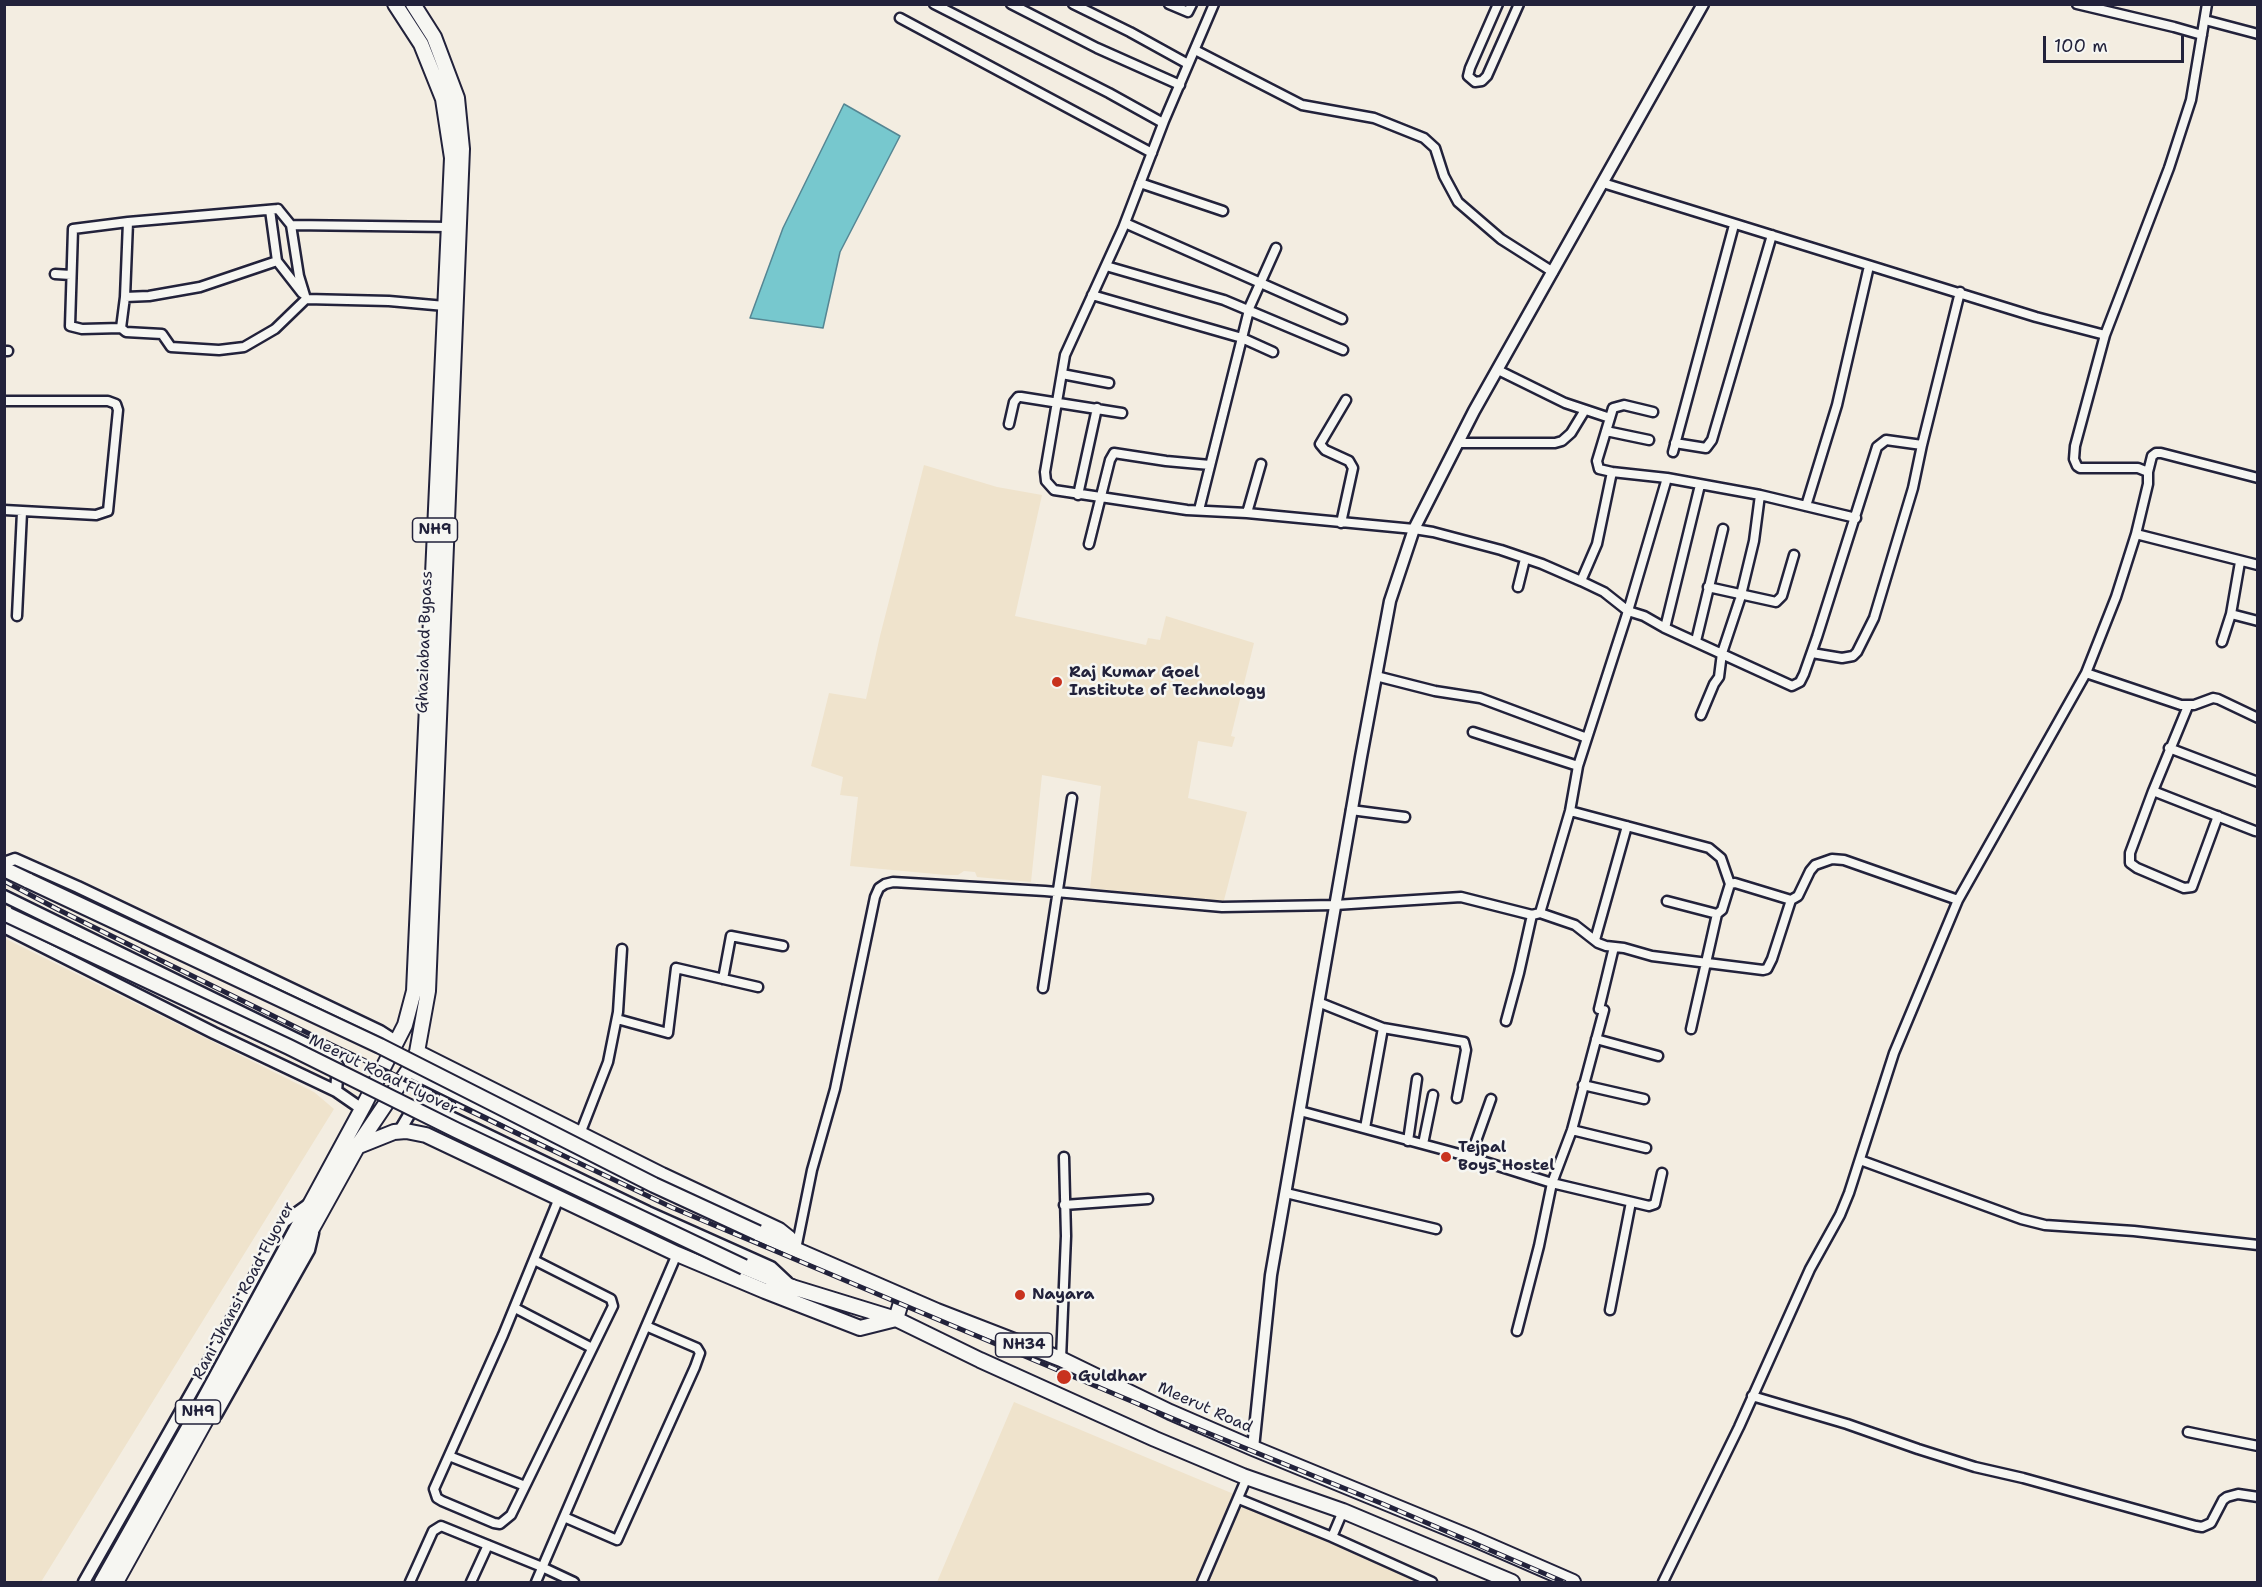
<!DOCTYPE html>
<html>
<head>
<meta charset="utf-8">
<style>
  body { margin:0 }
  #map { position:relative; width:2262px; height:1587px; overflow:hidden; background:#f3ede1; font-family:"Shantell Sans",sans-serif }
  canvas { display:block }
  .frame { position:absolute; inset:0; border:6px solid #22223b; pointer-events:none }
  .scale { position:absolute; left:2043px; top:36px; width:141px; height:27px; box-sizing:border-box; border:3px solid #22223b; border-top:0; padding-left:8px; font-size:18px; line-height:21px; white-space:nowrap; color:#22223b; -webkit-text-stroke:4px #f6f6f2; paint-order:stroke }
</style>
</head>
<body>
<div id="map">
<canvas width="2262" height="1587"></canvas>
<div class="frame"></div>
<div class="scale">100 m</div>
</div>
<script>
const c = document.querySelector('canvas').getContext('2d');
c.lineJoin = 'round';
function paint(path, color) { c.fillStyle = color; c.fill(path, 'evenodd'); }
const shape = rows => new Path2D(rows.map(r => 'M' + r).join(''));
function trace(path, color, width, dash) { c.strokeStyle = color; c.lineWidth = width; c.lineCap = dash ? 'butt' : 'round'; c.setLineDash(dash || []); c.stroke(path); }
function label(font, color, halo, rows, align = 'center') {
  c.font = font + ' "Shantell Sans",sans-serif'; c.lineWidth = 5; c.setLineDash([]); c.textBaseline = 'middle'; c.strokeStyle = halo; c.fillStyle = color; for (const [text, x, y, turn = 0] of rows) {
    c.save(); c.translate(x, y); c.rotate((+turn || 0) * Math.PI / 180); c.textAlign = isNaN(turn) ? turn : align; if (halo) c.strokeText(text, 0, 0); c.fillText(text, 0, 0); c.restore();
  }
}
paint(shape([
  [924,465,997,487,1042,495,1015,616,1146,645,1148,638,1160,640,1166,616,1254,643,1231,736,1235,737,1232,747,1198,741,1188,798,1247,812,1223,904,1090,888,1101,786,1042,775,1031,882,977,877,975,872,964,871,958,875,946,875,850,866,858,797,840,795,843,777,811,766,829,693,866,699,880,636],
  [4,938,314,1092,334,1109,41,1582,5,1582],
  [1014,1402,1444,1582,937,1582]
]), '#efe3cc');
const water = shape([
  [844,104,900,136,840,252,823,328,750,318,783,228,844,104]
]);
paint(water, '#77c8ce');
trace(water, '#558693', 1.5);
const minor = shape([
  [934,4,1109,93,1163,123],
  [1011,4,1097,48,1180,85],
  [1073,4,1130,32,1188,64],
  [1169,4,1188,12,1192,4],
  [1214,4,1164,121,1123,228,1065,355,1045,472,1046,481,1054,490,1187,510,1247,513,1414,529,1433,532,1501,550,1542,564,1581,581,1604,592,1628,611,1644,616,1665,628,1792,686,1800,682,1804,674,1817,637,1877,447,1886,440,1922,445],
  [1498,4,1470,68,1468,76,1475,82,1482,81,1487,76,1519,4],
  [2077,4,2174,27,2202,35],
  [900,18,1152,153],
  [2205,20,2258,34],
  [1195,50,1302,105,1374,118,1424,138,1435,148,1444,176,1458,202,1501,239,1553,272],
  [1140,183,1223,211],
  [1603,183,2036,317,2105,335],
  [278,209,291,225,299,276,306,299,275,329,244,347,219,350,171,347,162,334,126,332,121,328,125,297,128,222,278,209],
  [1125,223,1342,319],
  [291,225,449,227],
  [277,261,302,293],
  [1106,266,1224,300,1343,350],
  [55,274,71,275],
  [1092,295,1242,338,1273,352],
  [125,297,149,296,200,287,277,261,270,210],
  [306,299,389,301,445,306],
  [121,328,82,329,70,326,73,229,128,222],
  [4,351,8,351],
  [1498,370,1565,403,1610,418],
  [1062,374,1109,383],
  [4,401,108,401,116,404,118,410,108,511,96,515,4,510],
  [1653,412,1624,405,1613,408,1597,461,1599,469,1612,472,1667,478,1760,495,1856,518],
  [1009,424,1014,402,1018,397,1021,397,1122,413],
  [1606,431,1649,440],
  [1458,443,1555,443,1562,441,1571,433,1585,410],
  [1675,443,1706,448,1712,440,1772,235],
  [1673,452,1734,225],
  [2148,472,2152,456,2156,453,2161,453,2258,478],
  [1078,495,1097,408],
  [1806,506,1837,405,1869,266],
  [1199,510,1250,306,1276,248],
  [1247,513,1261,464],
  [1341,523,1353,468,1349,461,1325,450,1320,444,1346,400],
  [2136,534,2258,565],
  [1089,544,1110,460,1114,453,1166,461,1210,465],
  [1581,581,1597,544,1612,472],
  [1518,587,1525,559],
  [1708,587,1776,602,1782,596,1794,555],
  [2231,614,2258,621],
  [17,616,22,512],
  [1665,628,1700,485],
  [1696,641,1723,529],
  [2222,642,2231,614,2240,562],
  [1812,653,1842,658,1853,656,1857,652,1874,618,1913,488,1922,445,1960,292],
  [2086,673,2181,705,2194,705,2213,698,2218,699,2258,718],
  [1376,676,1435,691,1480,698,1587,738],
  [2188,706,2153,791,2130,853,2130,863,2137,868,2184,888,2192,887,2218,816],
  [1701,715,1714,684,1719,677,1722,653,1740,599,1754,541,1760,495],
  [1473,732,1578,766],
  [2169,748,2258,782],
  [2153,791,2255,831],
  [1351,810,1405,817],
  [1570,811,1709,848,1721,858,1730,884],
  [1667,901,1717,914,1722,910,1730,884,1735,883,1791,900,1798,896,1810,871,1815,865,1832,859,1844,860,1958,900],
  [1540,913,1575,925,1598,943,1606,946,1624,948,1652,956,1763,970,1767,969,1772,959,1791,900],
  [1595,940,1627,826],
  [723,979,731,936,783,946],
  [1043,988,1072,798],
  [1318,1002,1383,1028,1464,1042,1466,1050,1457,1098],
  [1599,1009,1614,947],
  [617,1019,668,1033,676,968,758,987],
  [1506,1021,1519,973,1532,915],
  [1691,1029,1717,914],
  [1596,1039,1658,1056],
  [1583,1085,1644,1099],
  [1300,1111,1463,1155,1552,1183,1649,1206,1655,1204,1662,1173],
  [1365,1128,1383,1028],
  [1572,1130,1646,1148],
  [580,1134,608,1062,618,1012,622,949],
  [1408,1141,1417,1079],
  [1423,1144,1433,1095],
  [1470,1158,1491,1099],
  [1860,1160,2021,1219,2045,1225,2134,1231,2258,1245],
  [1286,1193,1436,1229],
  [1064,1205,1148,1199],
  [796,1249,812,1170,835,1089,875,897,879,888,885,884,893,882,1045,891,1222,907,1335,905,1461,897,1532,915,1540,913,1570,811,1578,766,1628,611,1667,478],
  [534,1260,611,1299,613,1306,511,1515,500,1524,494,1523,442,1501,437,1498,434,1489,503,1335,559,1198],
  [515,1308,592,1348],
  [1610,1310,1631,1202],
  [1517,1331,1539,1246,1552,1183,1572,1130,1604,1010],
  [1061,1359,1066,1236,1064,1157],
  [1752,1396,1847,1424,1918,1449,1975,1467,2023,1478,2196,1526,2202,1527,2211,1523,2223,1500,2227,1497,2238,1494,2258,1497],
  [2188,1432,2258,1446],
  [449,1456,525,1486],
  [1239,1499,1332,1537,1432,1582],
  [564,1517,617,1540,695,1367,700,1353,697,1348,646,1326],
  [1332,1537,1343,1511],
  [410,1582,433,1531,441,1526,542,1567,574,1582],
  [471,1582,488,1545],
  [536,1582,677,1254],
  [1202,1582,1247,1477],
  [1663,1582,1739,1427,1810,1269,1840,1215,1849,1193,1894,1053,1958,900,2086,673,2116,597,2136,534,2148,484,2148,472,2138,468,2080,468,2077,466,2074,459,2075,446,2105,335,2169,168,2191,100,2207,4]
]);
const tertiary = shape([
  [4,863,15,859,78,887,380,1031,397,1042],
  [4,896,329,1055,338,1066,336,1091],
  [4,927,214,1033,336,1091,362,1109],
  [408,1071,639,1185],
  [399,1132,409,1115,417,1107,423,1105,432,1108,648,1212,771,1267,787,1282],
  [216,1415,309,1250,313,1233],
  [1253,1448,1271,1275,1361,757,1390,601,1414,529,1474,411,1703,4],
  [84,1582,198,1381,284,1222,309,1204]
]);
const primary = shape([
  [4,869,29,881],
  [758,1233,792,1248],
  [744,1267,792,1287]
]);
const trunk = shape([
  [417,1052,662,1175,779,1230,789,1238,792,1248,937,1311,1061,1359,1170,1412,1253,1448,1472,1538,1573,1582],
  [359,1146,394,1132,406,1131,426,1135,677,1254,765,1291,860,1328,896,1319,903,1296],
  [765,1291,792,1287,896,1319,980,1360,1155,1439,1243,1476,1343,1511,1512,1582],
  [102,1582,196,1415,363,1107,405,1025,414,991,452,158,443,99,421,44,395,4],
  [116,1582,360,1142,408,1071,417,1052,428,991,462,149,457,98,434,37,413,4]
]);
trace(minor, '#22223b', 13);
trace(tertiary, '#22223b', 15);
trace(primary, '#22223b', 18);
trace(trunk, '#22223b', 18);
trace(minor, '#f6f6f2', 8);
trace(tertiary, '#f6f6f2', 10);
trace(primary, '#f6f6f2', 14);
trace(trunk, '#f6f6f2', 14);
const rail = shape([
  [4,881,57,909,332,1045,671,1207,1188,1425,1383,1504,1564,1582]
]);
trace(rail, '#22223b', 5);
trace(rail, '#f6f6f2', 3, [9]);
const primaryBridge = shape([
  [29,881,380,1046,654,1185,758,1233],
  [8,915,289,1047,456,1130,744,1267]
]);
trace(primaryBridge, '#22223b', 18, []);
trace(primaryBridge, '#f6f6f2', 14);
for (const [x, y, r, color] of [
  [1057,682,6,"#c8321e"],
  [1446,1157,6,"#c8321e"],
  [1020,1295,6,"#c8321e"],
  [1064,1377,8,"#c8321e"]
]) { const dot = new Path2D(); dot.arc(x, y, r, 0, 2 * Math.PI); c.fillStyle = color; c.fill(dot); trace(dot, '#f6f6f2', 2); }
for (const [x, y, w] of [
  [435,530,45],
  [1024,1345,57],
  [198,1412,45]
]) { const box = new Path2D(); box.roundRect(x - w / 2, y - 12, w, 24, 4.5); c.fillStyle = '#f6f6f2'; c.fill(box); trace(box, '#22223b', 1.5); }
label('bold 15px', '#22223b', null, [
  ["NH9",435,530],
  ["NH34",1024,1345],
  ["NH9",198,1412]
]);
label('16px', '#22223b', '#f6f6f2', [
  ["Ghaziabad Bypass",425,642,-88],
  ["Meerut Road Flyover",383,1075,26],
  ["Rani Jhansi Road Flyover",244,1291,-62],
  ["Meerut Road",1205,1408,24]
]);
label('bold 16px', '#22223b', '#f6f6f2', [
  ["Raj Kumar Goel",1069,673],
  ["Institute of Technology",1069,691],
  ["Tejpal",1458,1148],
  ["Boys Hostel",1458,1166],
  ["Nayara",1032,1295],
  ["Guldhar",1078,1377]
], 'left');
</script>
</body>
</html>
